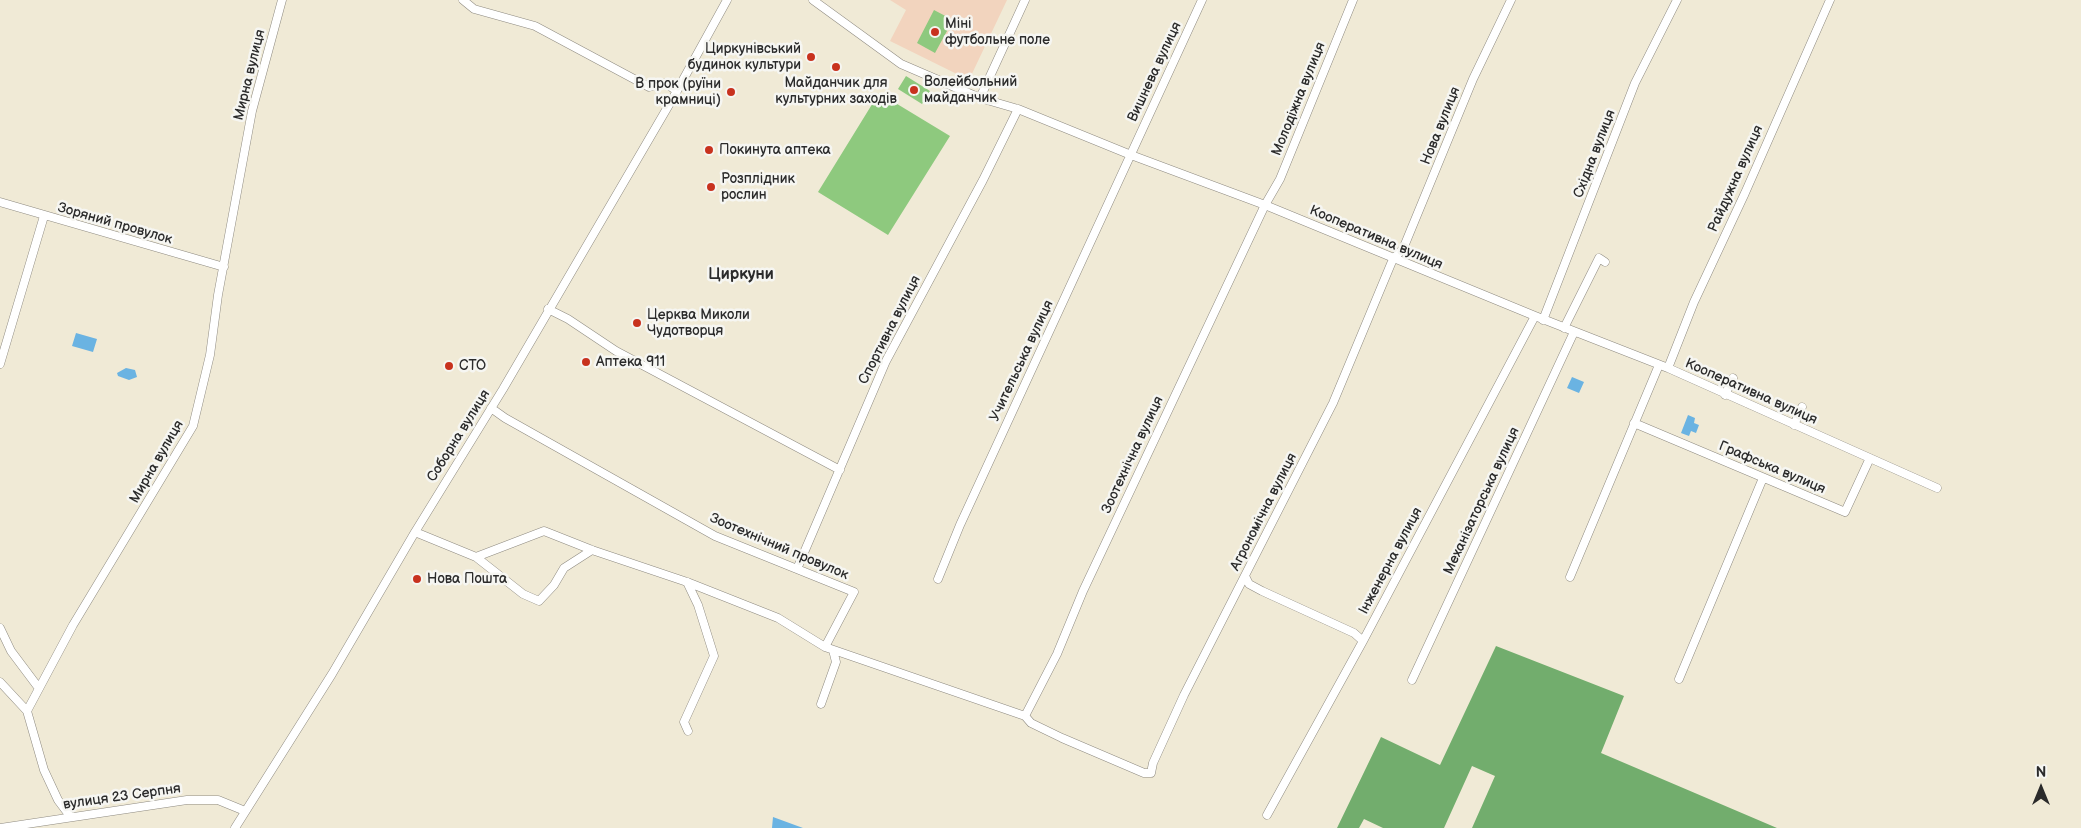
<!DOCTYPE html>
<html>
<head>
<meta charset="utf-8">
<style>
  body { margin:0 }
  #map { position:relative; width:2081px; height:828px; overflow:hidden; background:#f0ead6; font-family:"Balsamiq Sans",sans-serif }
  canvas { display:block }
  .north { position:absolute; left:2016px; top:763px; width:50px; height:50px; -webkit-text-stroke:4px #f6f6f2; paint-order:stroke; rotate:0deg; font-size:14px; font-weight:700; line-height:20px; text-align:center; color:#2b2b2b }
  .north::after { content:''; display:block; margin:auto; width:18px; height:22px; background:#2b2b2b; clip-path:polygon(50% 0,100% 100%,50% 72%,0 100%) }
</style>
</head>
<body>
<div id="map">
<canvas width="2081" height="828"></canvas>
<div class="north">N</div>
</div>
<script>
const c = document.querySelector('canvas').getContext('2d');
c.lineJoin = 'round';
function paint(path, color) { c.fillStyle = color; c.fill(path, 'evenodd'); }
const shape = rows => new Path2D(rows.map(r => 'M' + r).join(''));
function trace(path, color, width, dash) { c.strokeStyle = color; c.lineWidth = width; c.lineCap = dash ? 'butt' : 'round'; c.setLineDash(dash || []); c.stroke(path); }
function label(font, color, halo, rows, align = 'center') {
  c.font = font + ' "Balsamiq Sans",sans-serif'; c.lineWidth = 5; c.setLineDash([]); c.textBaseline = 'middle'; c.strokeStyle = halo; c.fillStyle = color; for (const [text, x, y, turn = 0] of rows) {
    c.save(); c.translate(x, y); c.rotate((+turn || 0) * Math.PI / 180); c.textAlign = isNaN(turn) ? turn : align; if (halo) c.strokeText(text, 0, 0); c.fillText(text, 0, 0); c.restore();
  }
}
paint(shape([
  [890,0,1007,0,969,80,890,41,906,10]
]), '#f2d4be');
paint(shape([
  [934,10,953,20,935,53,917,43],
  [906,76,930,91,922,104,898,89],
  [879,93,950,136,888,235,818,192]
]), '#8ec97e');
paint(shape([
  [1496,646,1624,696,1601,753,1777,828,1472,828,1495,776,1472,766,1444,828,1383,828,1364,819,1359,828,1337,828,1381,737,1440,765]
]), '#72ad6d');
paint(shape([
  [76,333,97,339,93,352,72,346],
  [126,368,135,370,137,377,129,380,118,376,117,373],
  [1572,377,1584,382,1579,393,1567,388],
  [1688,415,1695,418,1694,423,1699,425,1696,433,1691,431,1689,436,1681,433],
  [773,817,803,828,804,828,772,828]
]), '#6ab3e2');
const minor = shape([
  [463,0,474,9,535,26,649,87,665,83,677,91],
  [813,0,901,64,980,98,1018,109,1131,155,1265,205,1535,316,1668,368,1937,488],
  [980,98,1025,0],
  [0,202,224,267],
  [548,309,568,319,616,351,840,470],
  [1543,320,1635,83,1677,0],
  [1564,328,1599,258,1605,262],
  [0,364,44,216],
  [1668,368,1694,302,1745,193,1830,0],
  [1725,395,1733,378],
  [491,408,505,418,715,536,854,592,825,647,1025,716,1031,723,1062,738,1144,773,1151,773,1153,763,1184,695,1333,403,1393,259,1403,249,1473,79,1511,0],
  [1634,423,1845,512,1870,458],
  [1794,425,1802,407],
  [415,532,476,557,544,531,592,550,687,582,778,618,825,647],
  [476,557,523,594,539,601,554,585,564,568,592,550],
  [797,569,886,361,983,180,1018,109],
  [1245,576,1249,584,1262,591,1354,633,1363,641],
  [1570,577,1659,365],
  [938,579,960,525,1202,0],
  [687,582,698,605,714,656,684,722,688,731],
  [0,628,11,651,38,687],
  [1679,679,1763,478],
  [1412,680,1574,332],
  [0,682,27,711],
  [821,704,836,662,833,650],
  [1025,716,1057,654,1083,591,1265,205,1280,179,1353,0],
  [1267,815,1363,641,1535,316],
  [70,816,58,800,44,770,27,711,73,625,193,426,210,355,218,295,252,111,282,0],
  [0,828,187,800,218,800,245,811],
  [235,828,332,674,415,532,503,389,673,98,727,0]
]);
trace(minor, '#8e8a80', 9);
trace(minor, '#fff', 8);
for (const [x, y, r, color] of [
  [935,32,5,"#c8321e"],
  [811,57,5,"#c8321e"],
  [836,67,5,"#c8321e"],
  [914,90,5,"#c8321e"],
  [731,92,5,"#c8321e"],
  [709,150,5,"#c8321e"],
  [711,187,5,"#c8321e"],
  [637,323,5,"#c8321e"],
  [586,362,5,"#c8321e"],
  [449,366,5,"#c8321e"],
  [417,579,5,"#c8321e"]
]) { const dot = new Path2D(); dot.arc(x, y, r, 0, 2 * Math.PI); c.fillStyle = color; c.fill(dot); trace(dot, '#f6f6f2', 2); }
label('14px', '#2b2b2b', '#f6f6f2', [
  ["Міні",945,24],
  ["футбольне поле",945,40],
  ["Циркунівський",801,49,"right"],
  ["будинок культури",801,65,"right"],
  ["Волейбольний",924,82],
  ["майданчик",924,98],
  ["Майданчик для",836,83,"center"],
  ["культурних заходів",836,99,"center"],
  ["В прок (руїни",721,84,"right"],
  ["крамниці)",721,100,"right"],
  ["Покинута аптека",719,150],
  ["Розплідник",721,179],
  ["рослин",721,195],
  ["Церква Миколи",647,315],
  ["Чудотворця",647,331],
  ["Аптека 911",596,362],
  ["СТО",459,366],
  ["Нова Пошта",427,579]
], 'left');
label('14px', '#2b2b2b', '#f6f6f2', [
  ["Вишнева вулиця",1155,72,-65],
  ["Мирна вулиця",250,75,-76],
  ["Молодіжна вулиця",1299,99,-68],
  ["Нова вулиця",1441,126,-68],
  ["Східна вулиця",1595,154,-69],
  ["Райдужна вулиця",1736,179,-66],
  ["Зоряний провулок",115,224,16],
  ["Кооперативна вулиця",1376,238,23],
  ["Спортивна вулиця",890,330,-63],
  ["Учительська вулиця",1022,361,-65],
  ["Кооперативна вулиця",1751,392,24],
  ["Соборна вулиця",459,436,-58],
  ["Зоотехнічна вулиця",1133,455,-65],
  ["Мирна вулиця",157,462,-60],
  ["Графська вулиця",1772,468,23],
  ["Механізаторська вулиця",1482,501,-65],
  ["Агрономічна вулиця",1264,512,-63],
  ["Зоотехнічний провулок",779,547,23],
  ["Інженерна вулиця",1391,561,-62],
  ["вулиця 23 Серпня",122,797,-8]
]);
label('bold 16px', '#2b2b2b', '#f6f6f2', [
  ["Циркуни",741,275]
]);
</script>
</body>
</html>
